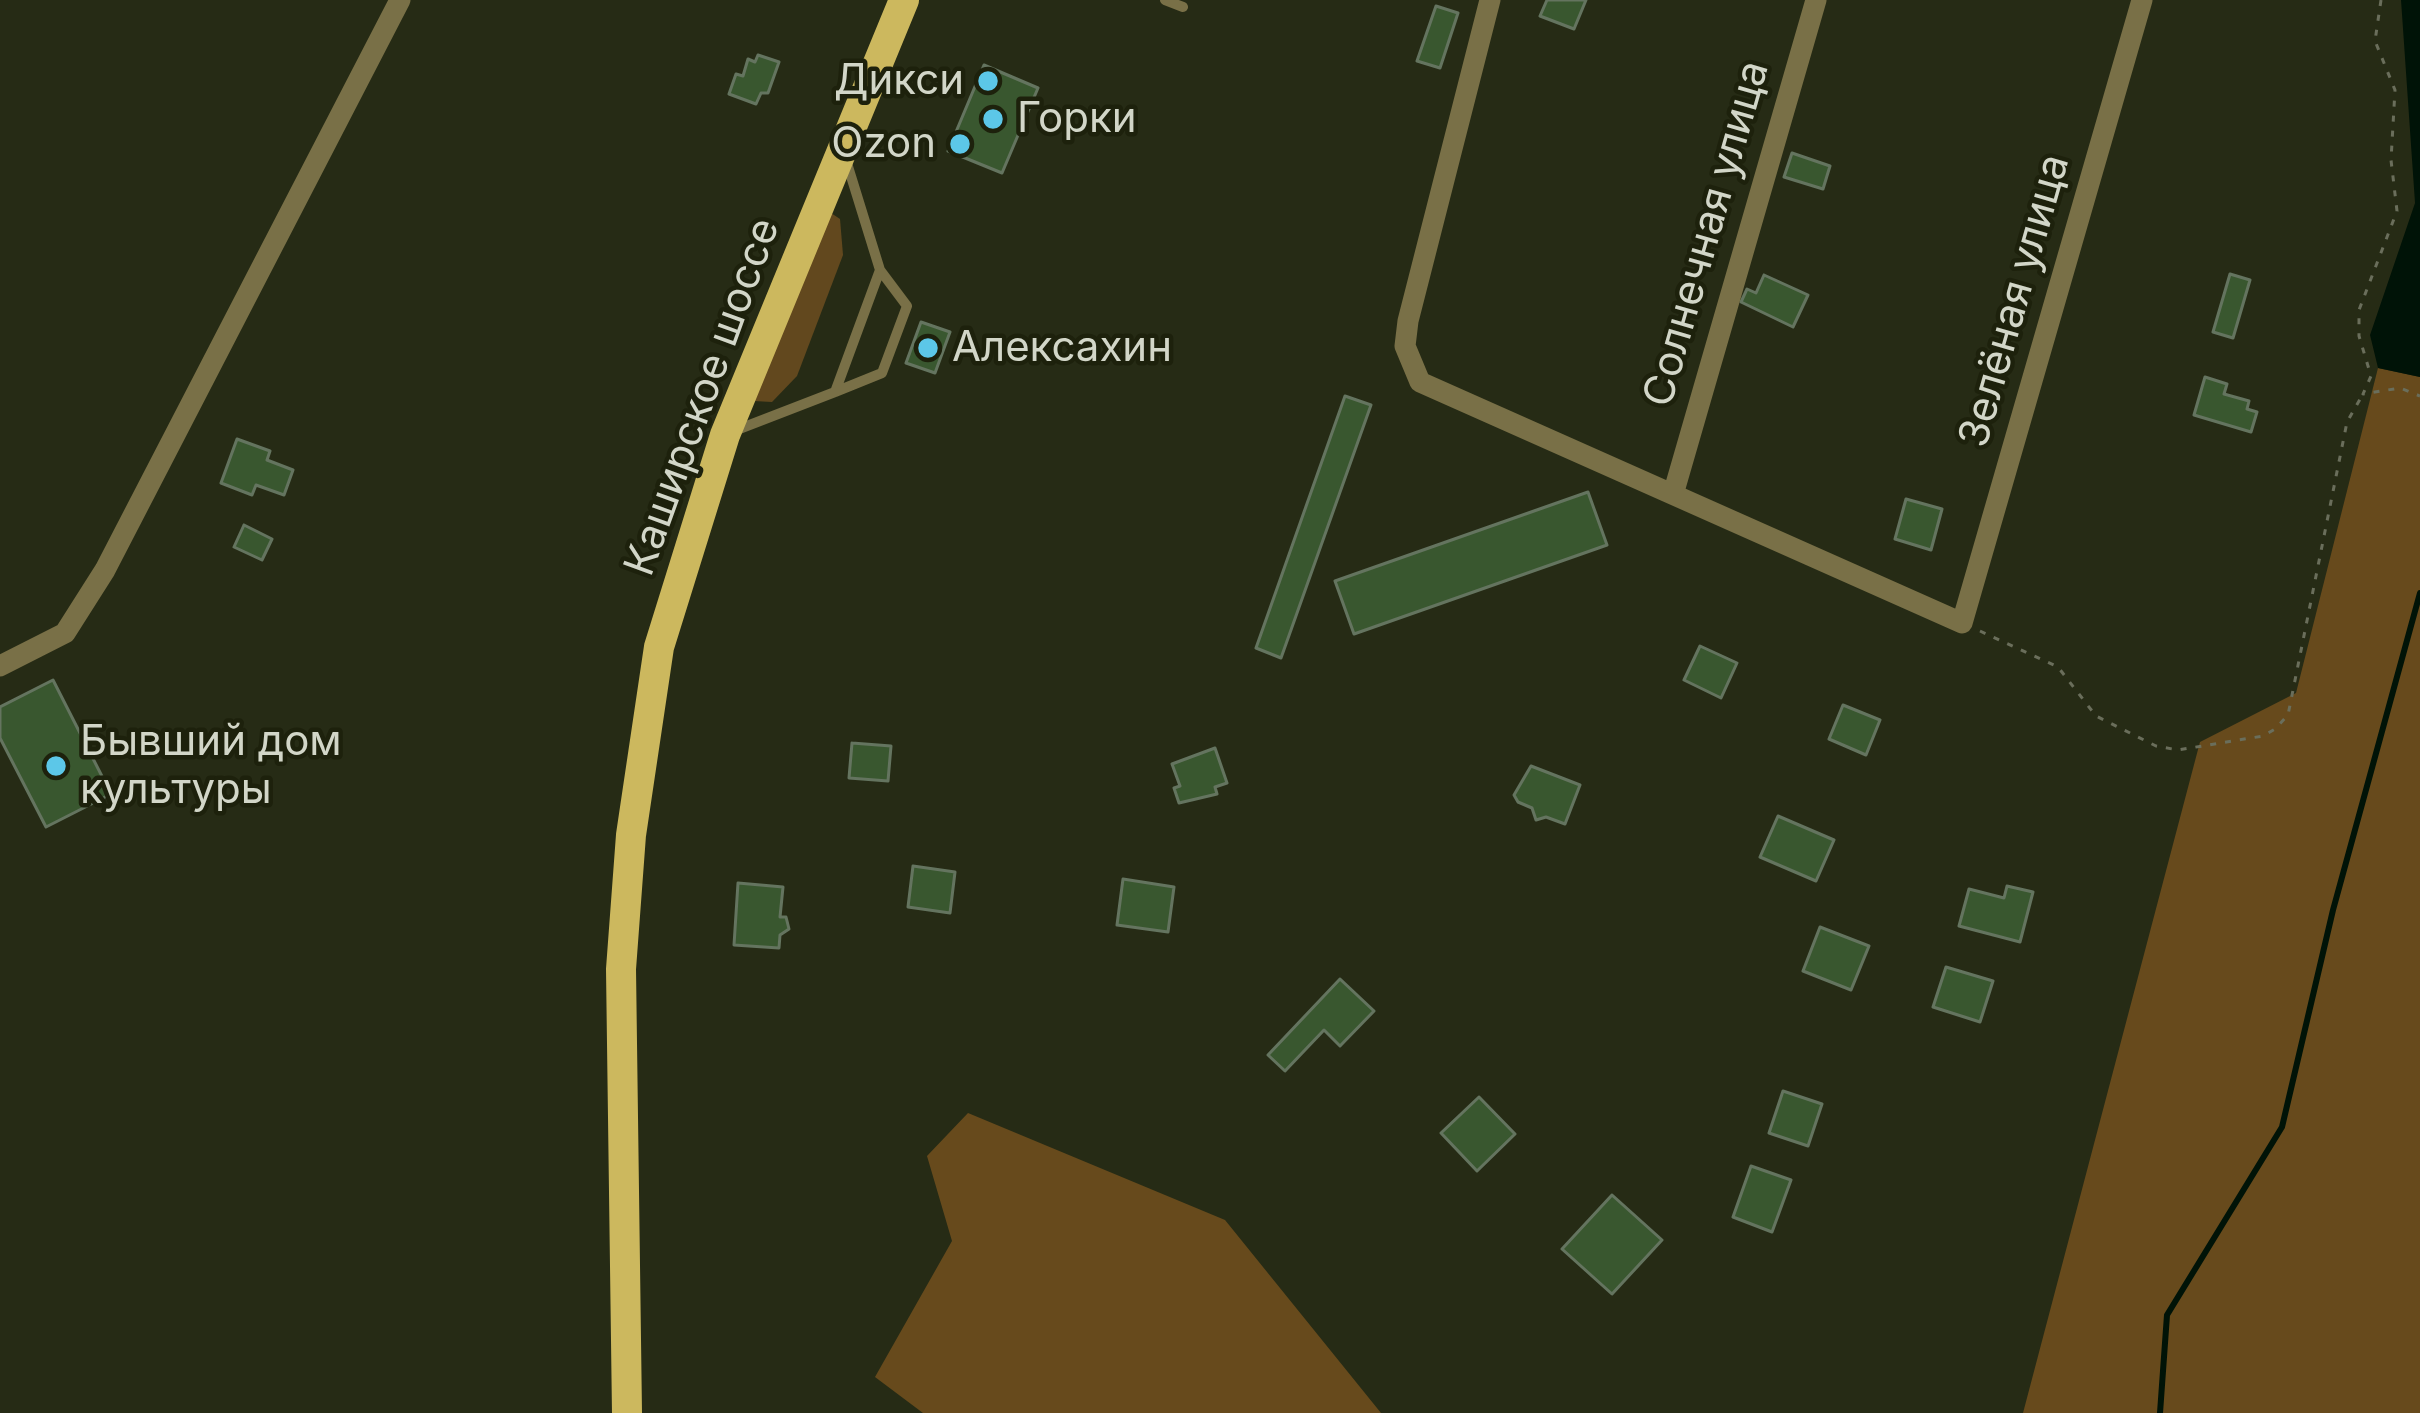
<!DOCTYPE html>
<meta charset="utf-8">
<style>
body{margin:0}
canvas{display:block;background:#262b15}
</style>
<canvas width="2420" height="1413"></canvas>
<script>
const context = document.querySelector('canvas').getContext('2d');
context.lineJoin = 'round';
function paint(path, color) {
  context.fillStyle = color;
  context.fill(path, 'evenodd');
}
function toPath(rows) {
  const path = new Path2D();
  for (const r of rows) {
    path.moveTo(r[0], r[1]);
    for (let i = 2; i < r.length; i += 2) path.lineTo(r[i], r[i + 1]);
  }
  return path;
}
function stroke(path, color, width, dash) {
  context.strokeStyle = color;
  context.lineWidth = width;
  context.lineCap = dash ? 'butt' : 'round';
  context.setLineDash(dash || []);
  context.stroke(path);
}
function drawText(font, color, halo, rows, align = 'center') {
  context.font = font + ' Inter,sans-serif';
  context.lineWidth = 9;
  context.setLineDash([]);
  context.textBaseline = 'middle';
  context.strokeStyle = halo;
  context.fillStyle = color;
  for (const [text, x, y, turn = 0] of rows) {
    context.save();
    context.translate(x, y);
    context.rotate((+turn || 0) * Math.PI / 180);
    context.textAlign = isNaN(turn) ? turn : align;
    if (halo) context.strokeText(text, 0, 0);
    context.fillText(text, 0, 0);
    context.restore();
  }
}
paint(toPath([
 [831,213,840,219,843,255,797,376,772,402,754,401]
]), '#62481e');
paint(toPath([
 [2378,368,2420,377,2420,1413,2023,1413,2200,742,2296,693],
 [968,1113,1225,1220,1381,1413,923,1413,875,1377,952,1241,927,1156]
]), '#674a1c');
paint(toPath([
 [2401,0,2420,0,2420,377,2378,368,2370,335,2415,203]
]), '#001307');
stroke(toPath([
 [2160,1413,2167,1315,2282,1127,2333,910,2420,593]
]), '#001307', 6);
const building = toPath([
 [1547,0,1586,0,1574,29,1540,16,1547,0],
 [1436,6,1458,13,1440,68,1417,61,1436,6],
 [758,55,779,62,768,93,761,93,756,104,729,94,736,74,743,76,748,59,755,62,758,55],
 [984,65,1038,88,1002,173,948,151,984,65],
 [1792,153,1830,166,1823,189,1784,177,1792,153],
 [2230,274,2250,280,2233,338,2213,332,2230,274],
 [1764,275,1808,295,1793,327,1741,302,1747,289,1756,293,1764,275],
 [921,322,950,332,935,373,906,363,921,322],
 [2205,377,2227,384,2224,394,2249,401,2247,409,2257,412,2251,432,2194,415,2205,377],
 [1345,396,1371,405,1281,658,1256,648,1345,396],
 [237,439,270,451,267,460,293,470,284,495,256,485,252,495,221,483,237,439],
 [1588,492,1607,545,1354,634,1335,581,1588,492],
 [1906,499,1942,509,1931,550,1895,539,1906,499],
 [244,525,272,539,262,560,234,547,244,525],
 [1700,646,1737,663,1721,698,1684,680,1700,646],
 [53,680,111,794,46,827,0,738,0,707,53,680],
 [1843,705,1880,720,1866,755,1829,739,1843,705],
 [852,743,891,746,888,781,849,778,852,743],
 [1215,748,1227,783,1215,787,1217,794,1179,803,1174,788,1180,786,1172,764,1215,748],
 [1531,766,1580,785,1565,824,1546,817,1536,820,1532,808,1518,802,1514,795,1531,766],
 [1778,816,1834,840,1816,881,1760,857,1778,816],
 [913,866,955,872,950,913,908,907,913,866],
 [1123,879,1174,887,1168,932,1117,925,1123,879],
 [738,883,783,887,780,917,786,917,789,929,780,935,779,948,734,945,738,883],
 [2007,886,2033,892,2020,942,1959,926,1969,889,2004,898,2007,886],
 [1820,927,1869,946,1851,990,1803,971,1820,927],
 [1946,967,1993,981,1980,1022,1933,1007,1946,967],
 [1340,979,1374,1011,1340,1046,1324,1030,1285,1071,1268,1055,1340,979],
 [1783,1091,1822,1104,1808,1146,1769,1133,1783,1091],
 [1479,1097,1515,1134,1477,1171,1441,1133,1479,1097],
 [1751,1166,1791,1180,1772,1232,1733,1217,1751,1166],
 [1612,1195,1662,1240,1612,1294,1562,1249,1612,1195]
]);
paint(building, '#39572f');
stroke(building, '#64745f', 3);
stroke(toPath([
 [2381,0,2375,41,2395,90,2391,160,2397,211,2359,310,2359,336,2371,376,2363,394,2400,388,2420,396],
 [1980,631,2058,667,2096,716,2156,746,2178,750,2263,736,2275,729,2288,715,2347,422,2363,394]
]), '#6a6e5b', 3, [6, 9]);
stroke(toPath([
 [1165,0,1183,7],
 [835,392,882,373,907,306,880,270],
 [734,431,835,392,880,270,846,160]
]), '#797047', 10);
stroke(toPath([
 [1490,0,1408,321,1405,346,1420,382,1962,623,2142,0],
 [1674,491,1816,0],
 [0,666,65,633,105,570,400,0]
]), '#797047', 21);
stroke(toPath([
 [627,1413,621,969,631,835,659,647,725,435,904,0]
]), '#ccb85e', 30);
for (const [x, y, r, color] of [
 [988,81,12,"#5cc7e8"],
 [993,119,12,"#5cc7e8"],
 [960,144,12,"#5cc7e8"],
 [928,348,12,"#5cc7e8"],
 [56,766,12,"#5cc7e8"]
]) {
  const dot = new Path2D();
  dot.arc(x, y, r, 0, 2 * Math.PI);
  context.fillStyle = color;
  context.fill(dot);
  stroke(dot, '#1d210c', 4.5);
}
drawText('42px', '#d2d6c8', '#1d210c', [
 ["Дикси",964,81,"right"],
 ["Горки",1017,119],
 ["Ozon",936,144,"right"],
 ["Алексахин",952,348],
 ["Бывший дом",80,742],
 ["культуры",80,790]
], 'left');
drawText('42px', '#d2d6c8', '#1d210c', [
 ["Солнечная улица",1707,234,-74],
 ["Зелёная улица",2015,301,-74],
 ["Каширское шоссе",703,397,-70]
]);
</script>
